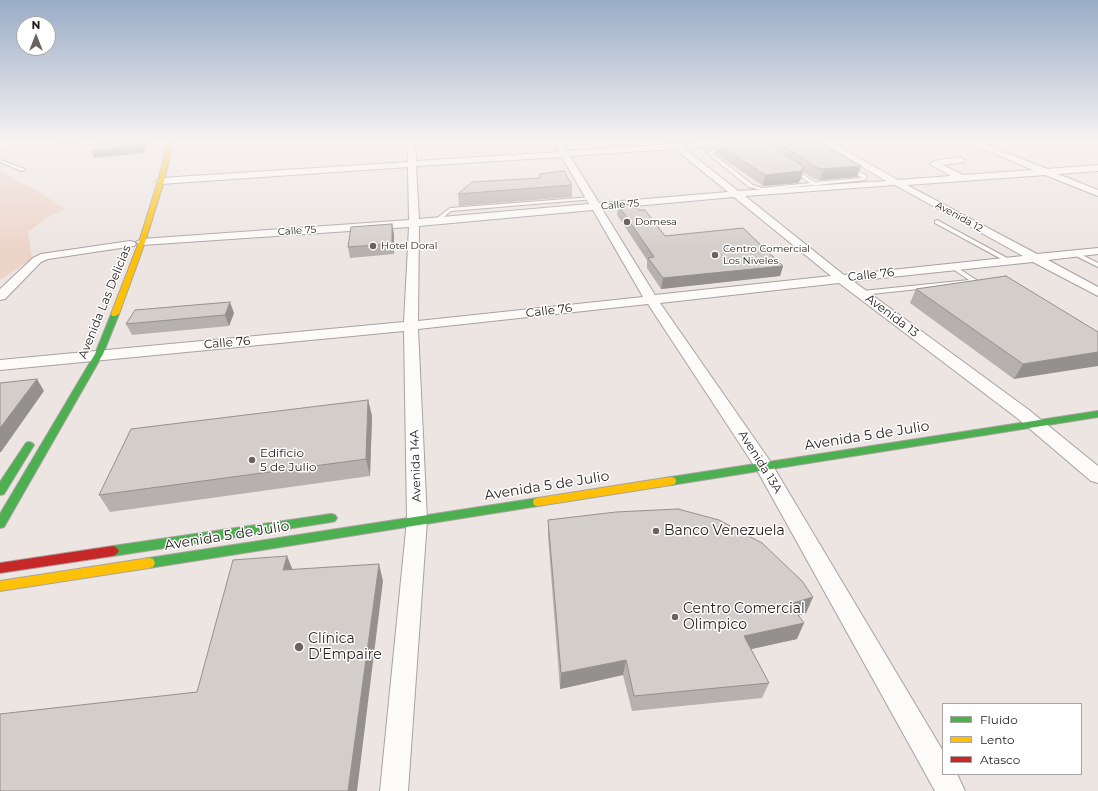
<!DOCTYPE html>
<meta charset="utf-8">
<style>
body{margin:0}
#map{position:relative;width:1098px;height:791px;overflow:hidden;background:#ede5e1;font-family:Montserrat,sans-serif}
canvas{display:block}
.legend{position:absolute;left:942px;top:703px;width:140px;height:72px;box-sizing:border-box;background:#fff;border:1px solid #a7a4a3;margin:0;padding:5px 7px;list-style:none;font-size:12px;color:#221c1a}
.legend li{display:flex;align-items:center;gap:8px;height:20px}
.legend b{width:20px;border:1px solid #a7a4a3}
.north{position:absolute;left:16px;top:16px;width:40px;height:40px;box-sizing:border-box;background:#fff;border:1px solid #a7a4a3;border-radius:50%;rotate:0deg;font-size:11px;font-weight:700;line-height:16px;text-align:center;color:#221c1a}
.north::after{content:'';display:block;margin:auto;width:14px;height:18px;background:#696260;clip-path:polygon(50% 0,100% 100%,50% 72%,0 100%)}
</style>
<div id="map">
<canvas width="1098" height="791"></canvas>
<ul class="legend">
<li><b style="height:5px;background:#4caf50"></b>Fluido</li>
<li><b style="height:5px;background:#ffc107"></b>Lento</li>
<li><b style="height:5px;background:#c62828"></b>Atasco</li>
</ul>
<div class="north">N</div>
</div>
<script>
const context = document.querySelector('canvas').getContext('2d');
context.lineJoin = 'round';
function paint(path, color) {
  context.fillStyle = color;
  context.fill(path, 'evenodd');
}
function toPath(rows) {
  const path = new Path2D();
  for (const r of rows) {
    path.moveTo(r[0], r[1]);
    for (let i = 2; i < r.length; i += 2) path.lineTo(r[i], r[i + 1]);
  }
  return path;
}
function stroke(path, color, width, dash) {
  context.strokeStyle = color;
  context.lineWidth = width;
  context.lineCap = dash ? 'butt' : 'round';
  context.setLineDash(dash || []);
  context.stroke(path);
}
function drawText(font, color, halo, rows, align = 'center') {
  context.font = font + ' Montserrat,sans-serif';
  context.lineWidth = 3;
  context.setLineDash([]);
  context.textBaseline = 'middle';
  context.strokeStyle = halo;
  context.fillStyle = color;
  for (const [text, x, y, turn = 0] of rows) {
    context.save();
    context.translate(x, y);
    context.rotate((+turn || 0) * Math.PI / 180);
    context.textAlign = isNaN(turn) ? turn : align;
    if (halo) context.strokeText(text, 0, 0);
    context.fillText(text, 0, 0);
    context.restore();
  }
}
paint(toPath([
 [0,170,21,183,38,191,65,209,45,219,28,232,32,259,0,280]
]), '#ecd4c9');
const lane = toPath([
 [7,143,10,144,0,150,0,147,7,143],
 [802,143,813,146,867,176,866,179,864,180,818,185,816,186,813,185,762,190,749,187,707,153,712,150,802,143],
 [802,145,811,148,862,178,815,182,797,171,795,172,795,173,810,183,762,188,753,185,712,153,802,145],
 [0,160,25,169,25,170,21,171,0,162,0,160],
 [592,197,594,198,594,199,451,211,438,222,433,221,450,208,592,197],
 [937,220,1009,259,1010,260,1005,261,935,223,935,221,937,220],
 [1074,251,1098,263,1098,267,1072,254,1071,253,1074,251],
 [952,264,978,281,975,283,862,295,859,293,862,291,969,280,950,267,950,265,952,264]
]);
const street = toPath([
 [34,140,88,140,84,142,0,146,0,142,34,140],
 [407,140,415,140,416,161,559,152,552,140,560,140,567,151,670,144,674,142,679,144,735,140,774,140,770,142,684,148,738,191,886,181,817,140,827,140,898,180,951,176,930,164,934,161,961,157,965,160,964,162,943,165,963,175,1033,170,963,140,974,140,1047,169,1098,165,1098,171,1058,174,1098,190,1098,196,1045,175,907,185,1037,254,1098,248,1098,254,1048,260,1098,287,1098,296,1033,262,853,281,1029,410,1098,466,1098,483,1091,481,1017,418,839,283,660,303,770,461,943,751,943,774,957,774,965,791,935,791,757,470,648,304,418,329,427,520,408,791,380,791,407,520,404,331,0,370,0,360,404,322,409,227,142,245,136,242,142,239,409,220,408,167,161,184,156,181,161,178,408,162,407,140],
 [675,149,728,192,599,203,570,156,675,149],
 [562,157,589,204,419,219,416,166,562,157],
 [895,185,1023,256,844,275,745,196,895,185],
 [734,197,831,276,655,295,602,209,734,197],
 [593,210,643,297,418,321,419,226,593,210],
 [130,241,134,242,136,244,134,246,48,259,41,262,5,299,0,300,0,289,33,258,41,254,130,241]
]);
const fast = toPath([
 [112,312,115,312,119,314,103,354,4,527,0,528,0,514,95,354,112,312],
 [1098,411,1098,417,671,485,667,484,666,481,667,478,671,477,1098,411],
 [29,442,32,443,34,445,4,494,0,495,0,482,26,443,29,442],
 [538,498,542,499,543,502,542,505,538,506,149,568,145,567,143,563,145,559,149,558,538,498],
 [331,514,335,515,337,518,335,521,331,522,113,556,109,554,107,551,109,548,113,546,331,514]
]);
const slow = toPath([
 [169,140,173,140,164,181,145,242,119,314,115,316,112,316,111,314,139,242,158,181,169,140],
 [671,477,675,478,676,481,675,484,671,485,538,506,534,505,533,502,534,499,538,498,671,477],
 [149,558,153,559,155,563,153,567,149,568,0,591,0,581,149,558]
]);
const jam = toPath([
 [113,546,117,548,119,551,117,554,113,556,0,573,0,563,113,546]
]);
stroke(lane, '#a8a2a0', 2);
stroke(street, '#a8a2a0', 2);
stroke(fast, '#a8a2a0', 2);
stroke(slow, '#a8a2a0', 2);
stroke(jam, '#a8a2a0', 2);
paint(lane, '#fcfbfa');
paint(street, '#fcfbfa');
paint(fast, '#4caf50');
paint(slow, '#ffc107');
paint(jam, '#c62828');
paint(toPath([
 [773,140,861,166,857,177,820,180,815,179,803,172,801,179,798,183,763,186,716,154,718,144,772,146],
 [539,174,572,185,572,197,459,206,458,194,539,178],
 [618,205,639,210,665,236,783,266,780,276,661,289,647,268,647,260,617,215],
 [394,234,394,254,350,258,348,247],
 [916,289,1098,332,1014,379,910,303],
 [234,313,229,326,132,335,126,324],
 [368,400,372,416,370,476,110,512,99,495],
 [548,520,813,597,806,613,799,615,797,639,751,649,769,683,762,698,632,711,623,675,560,689,548,536]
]), '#b6b1ae');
paint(toPath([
 [143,140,148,140,144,153,94,158,91,151],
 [861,166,857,177,820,180,824,169],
 [804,167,801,179,798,183,763,186,765,175],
 [392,224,394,234,394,254,392,244],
 [783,266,780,276,661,289,663,278],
 [230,302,234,313,229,326,225,315],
 [1098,352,1098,366,1014,379,1023,364],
 [37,379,44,391,1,452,0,452,0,428],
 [368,400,372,416,370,476,366,459],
 [287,556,294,573,283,570],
 [379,564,383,581,357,791,348,791],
 [813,597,806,613,783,621,790,604],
 [804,623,797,639,738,652,744,636],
 [626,660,623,675,560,689,561,673]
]), '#94908d');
const building = toPath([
 [97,140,143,140,141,146,91,151,97,140],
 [773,140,815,140,861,166,824,169,818,168,773,140],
 [762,141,777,149,804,167,801,171,765,175,718,144,762,141],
 [564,171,572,185,458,194,472,182,540,178,539,174,564,171],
 [635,204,639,210,645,210,665,236,743,228,783,266,663,278,648,258,654,257,618,205,635,204],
 [392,224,392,244,348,247,351,227,392,224],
 [1006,276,1098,332,1098,352,1023,364,916,289,1006,276],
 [230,302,225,315,126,324,135,310,230,302],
 [37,379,0,428,0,383,37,379],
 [368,400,366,459,99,495,131,429,368,400],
 [678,509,719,520,762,543,802,581,813,597,790,604,804,623,744,636,769,683,634,696,626,660,561,673,548,520,616,512,678,509],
 [287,556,283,570,379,564,348,791,0,791,0,714,197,692,233,560,287,556]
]);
paint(building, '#d4ceca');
stroke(building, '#94908d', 1);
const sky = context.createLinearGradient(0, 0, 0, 251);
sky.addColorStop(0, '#99acc6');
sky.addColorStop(0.56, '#f7f3f2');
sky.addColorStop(1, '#f7f3f200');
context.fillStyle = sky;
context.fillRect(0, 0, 1098, 251);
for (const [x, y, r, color] of [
 [627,222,4,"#696260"],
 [373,246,4,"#696260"],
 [715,255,4,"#696260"],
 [252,460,4,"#696260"],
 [656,531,4,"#696260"],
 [675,617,4,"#696260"],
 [299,647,5,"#696260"]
]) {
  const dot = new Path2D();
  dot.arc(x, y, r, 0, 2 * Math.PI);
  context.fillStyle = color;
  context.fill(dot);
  stroke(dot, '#fff', 1.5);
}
drawText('10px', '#221c1a', '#fff', [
 ["Calle 75",620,205,-5],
 ["Avenida 12",959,217,29],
 ["Calle 75",297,231,-4]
]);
drawText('10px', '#221c1a', '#fff', [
 ["Domesa",635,222],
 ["Hotel Doral",381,246],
 ["Centro Comercial",723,249],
 ["Los Niveles",723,261]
], 'left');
drawText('12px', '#221c1a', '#fff', [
 ["Calle 76",871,275,-6],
 ["Avenida Las Delicias",105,302,-68],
 ["Calle 76",549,311,-7],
 ["Avenida 13",892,316,37],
 ["Calle 76",227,343,-5],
 ["Avenida 13A",760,462,58],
 ["Avenida 14A",416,466,-92]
]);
drawText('12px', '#221c1a', '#fff', [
 ["Edificio",260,453],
 ["5 de Julio",260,467]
], 'left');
drawText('14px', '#221c1a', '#fff', [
 ["Avenida 5 de Julio",867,436,-9],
 ["Avenida 5 de Julio",547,486,-9],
 ["Avenida 5 de Julio",227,536,-9]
]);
drawText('14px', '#221c1a', '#fff', [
 ["Banco Venezuela",664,531],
 ["Centro Comercial",683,609],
 ["Olimpico",683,625],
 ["Clínica",308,639],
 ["D'Empaire",308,655]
], 'left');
</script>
